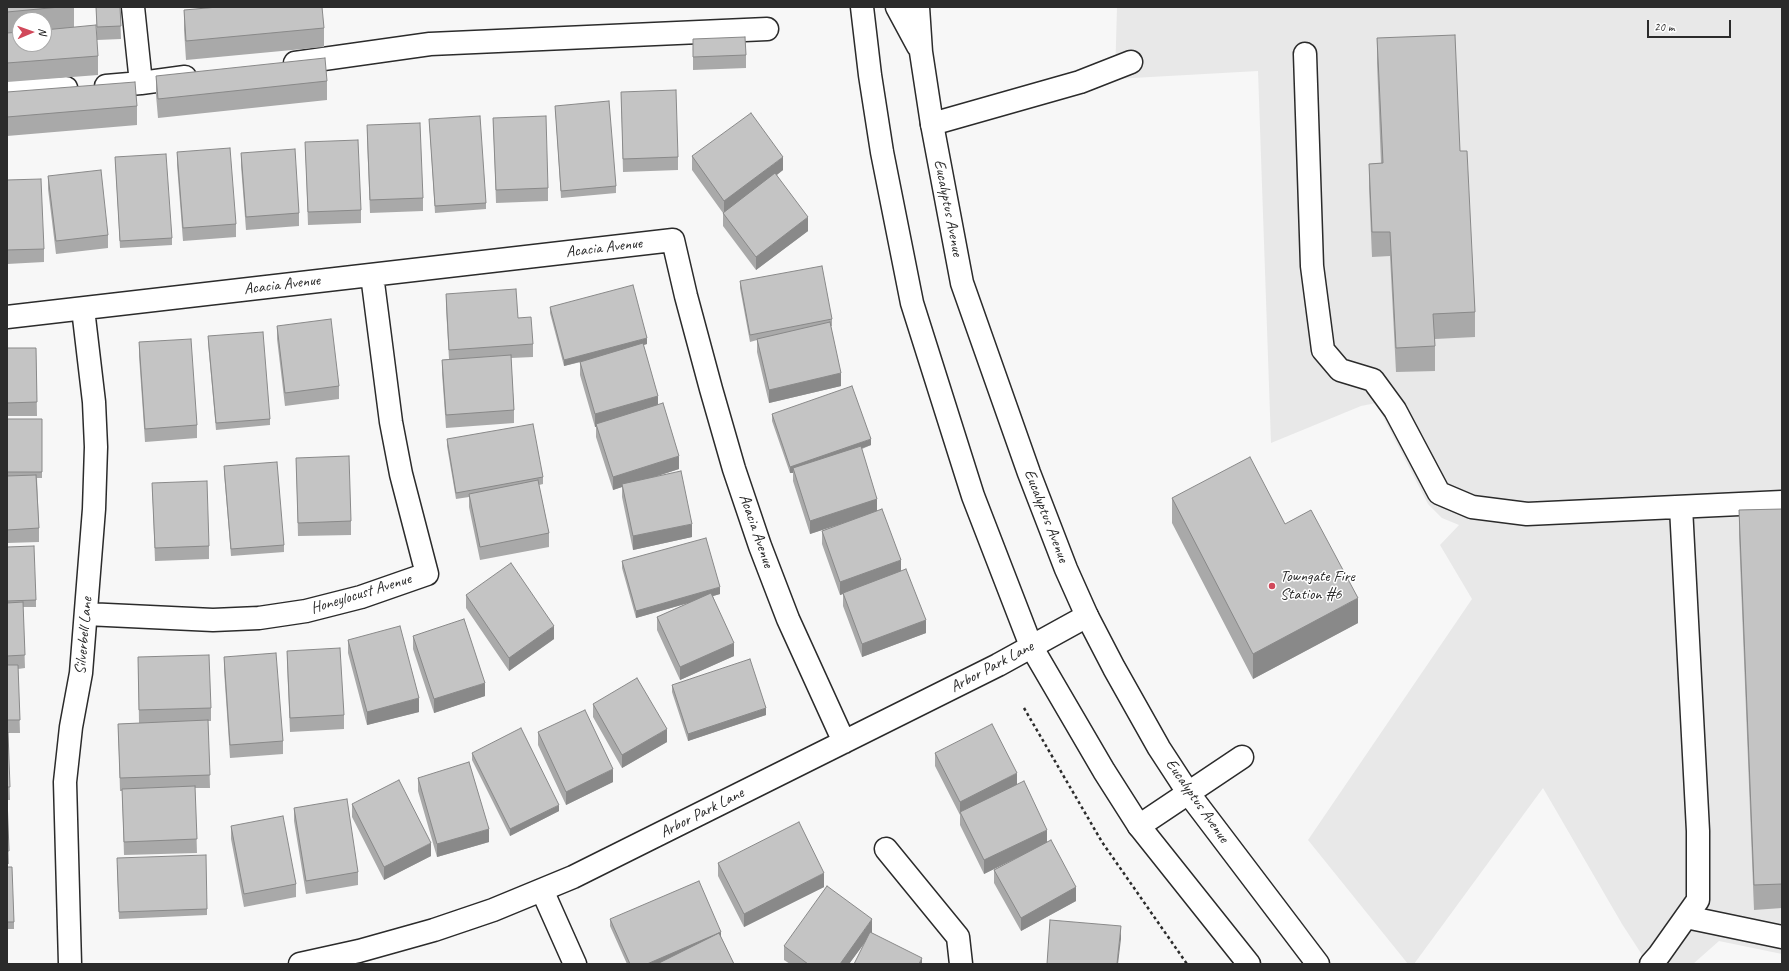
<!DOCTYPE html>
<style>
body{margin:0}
#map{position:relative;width:1789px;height:971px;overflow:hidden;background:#f7f7f7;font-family:Caveat,sans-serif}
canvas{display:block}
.frame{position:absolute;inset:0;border:8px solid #2b2b2b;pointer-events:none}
.north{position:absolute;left:12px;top:12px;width:40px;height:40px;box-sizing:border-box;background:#fff;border:1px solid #aaa;border-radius:50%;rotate:88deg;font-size:11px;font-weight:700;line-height:16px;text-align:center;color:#2b2b2b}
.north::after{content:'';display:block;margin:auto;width:14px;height:18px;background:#d1495b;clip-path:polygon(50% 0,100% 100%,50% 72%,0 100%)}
.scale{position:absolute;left:1647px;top:20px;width:84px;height:18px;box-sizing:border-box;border:2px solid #2b2b2b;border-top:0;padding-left:5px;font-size:12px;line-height:14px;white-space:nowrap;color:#2b2b2b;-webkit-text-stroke:3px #fff;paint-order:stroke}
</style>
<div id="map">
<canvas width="1789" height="971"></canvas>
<div class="frame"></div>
<div class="north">N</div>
<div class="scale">20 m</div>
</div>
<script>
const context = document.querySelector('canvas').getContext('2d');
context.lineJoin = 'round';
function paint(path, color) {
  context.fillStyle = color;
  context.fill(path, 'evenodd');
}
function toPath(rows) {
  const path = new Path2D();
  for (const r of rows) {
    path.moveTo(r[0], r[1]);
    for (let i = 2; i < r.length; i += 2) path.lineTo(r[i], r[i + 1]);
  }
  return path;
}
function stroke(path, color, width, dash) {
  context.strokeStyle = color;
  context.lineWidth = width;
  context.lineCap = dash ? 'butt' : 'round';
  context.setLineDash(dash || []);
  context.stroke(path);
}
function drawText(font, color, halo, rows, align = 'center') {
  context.font = font + ' Caveat,sans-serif';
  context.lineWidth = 3;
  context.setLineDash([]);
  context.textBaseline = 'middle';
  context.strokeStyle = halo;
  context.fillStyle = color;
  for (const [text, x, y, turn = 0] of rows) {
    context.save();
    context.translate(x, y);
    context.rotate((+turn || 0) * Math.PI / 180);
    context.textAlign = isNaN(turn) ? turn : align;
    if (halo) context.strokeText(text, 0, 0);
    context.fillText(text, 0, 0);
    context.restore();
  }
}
paint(toPath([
 [1117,7,1782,7,1782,954,1719,941,1693,964,1648,964,1622,924,1543,788,1414,964,1408,964,1308,840,1472,599,1440,545,1459,525,1442,518,1428,504,1376,403,1361,406,1271,443,1258,71,1115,79]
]), '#e8e8e8');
const minor = toPath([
 [133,7,141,83],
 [1305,54,1312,266,1323,350,1340,370,1373,380,1395,410,1439,493,1472,507,1527,514,1782,502],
 [295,63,430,44,767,29],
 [106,86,141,83,185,77],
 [7,92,66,88],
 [932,124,1080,82,1131,62],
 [7,317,673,240,686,296,711,389,734,469,760,546,788,619,844,742],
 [86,614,213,620,259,618,306,611,361,597,427,574,401,474,391,422,372,275],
 [1139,826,1242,757],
 [886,849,958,937,961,964],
 [542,890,575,964],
 [1686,917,1782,937],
 [70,964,65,782,71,727,81,673,94,509,96,447,94,402,83,309],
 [300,964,359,951,434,930,493,910,573,877,998,665,1087,616],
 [1651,964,1659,955,1698,900,1698,831,1681,507]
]);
const major = toPath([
 [862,7,870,75,882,152,912,303,973,496,1031,646,1104,771,1139,826,1249,964],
 [897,7,918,46],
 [918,7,921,52,932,124,962,283,1029,473,1066,569,1087,616,1114,668,1159,748,1189,794,1318,964]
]);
stroke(minor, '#2b2b2b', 25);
stroke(major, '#2b2b2b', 25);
stroke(toPath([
 [1024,708,1102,842,1187,964]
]), '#2b2b2b', 2.5, [3, 3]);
stroke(minor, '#fff', 22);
stroke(major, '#fff', 22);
paint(toPath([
 [7,7,74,7,74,27,98,56,98,75,7,82],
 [20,20,44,20,44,44,20,44],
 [96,7,120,7,121,39,97,40],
 [184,10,324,28,324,47,186,60,184,30],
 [1377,38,1460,151,1475,312,1475,337,1435,339,1435,371,1396,372,1390,256,1372,257,1369,188,1369,164,1381,163,1377,63],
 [693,39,746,55,746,68,693,70],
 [156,76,327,81,327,100,158,118,156,95],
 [7,92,137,106,137,125,7,136],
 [621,92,678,157,678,170,623,172],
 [555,106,616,186,616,193,561,198],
 [493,118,548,188,548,201,496,203],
 [429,119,486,203,486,209,435,213],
 [367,125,423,198,423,211,370,213,367,139],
 [305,142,361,210,361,223,308,225],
 [177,152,236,224,236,237,183,241,177,165],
 [241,153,299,213,299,226,246,230,241,166],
 [692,156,783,170,777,175,808,231,756,270,723,226,723,213,692,170],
 [115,157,172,238,172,245,120,248],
 [48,176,108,235,108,248,56,254,48,189],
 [7,180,44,249,44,262,7,264],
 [740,281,832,319,832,326,831,326,841,386,769,403,757,352,757,340,750,342,740,288],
 [446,294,518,318,533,344,533,357,511,358,514,410,514,423,446,428,442,373,442,360,449,359,446,308],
 [550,307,647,344,643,345,658,405,679,469,651,478,692,537,633,550,622,497,622,487,613,490,596,437,596,427,595,427,580,375,580,362,585,361,564,366,550,313],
 [277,326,339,386,339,399,285,406,277,339],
 [208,336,270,419,270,425,216,430,208,343],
 [139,342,197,425,197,438,145,442,139,356],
 [7,348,36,348,37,416,7,416],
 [772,414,871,445,862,449,877,511,926,633,862,657,843,606,843,594,840,595,822,544,822,531,837,525,810,534,793,481,793,473,790,473,772,421],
 [7,419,42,419,42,478,37,478,39,528,39,542,7,543],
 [447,439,543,477,543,484,539,485,549,533,549,547,480,560,469,507,469,497,456,499,447,446],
 [296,458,351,521,351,535,298,536],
 [224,466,284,545,284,552,231,556,224,473],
 [152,483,209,546,209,559,155,561],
 [1172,498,1358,623,1253,679,1172,523],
 [1782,509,1782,908,1754,910,1739,535,1739,510],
 [7,547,36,600,36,607,23,607,25,668,18,669,20,733,8,733,10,800,7,800,9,864,7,864],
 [622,561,720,594,713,596,734,656,680,680,657,630,657,617,691,602,636,618,622,568],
 [466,595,554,639,509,671,466,608],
 [413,636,485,696,434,713,413,649],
 [348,640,419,712,367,725,348,653],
 [287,651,344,715,344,729,290,732,287,664],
 [138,657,211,708,211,721,208,721,210,788,195,788,197,853,124,855,122,791,120,791,118,724,139,723],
 [224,657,283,741,283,754,230,758,224,670],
 [672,685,766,715,688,741,672,692],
 [593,704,667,742,622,768,593,717],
 [538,732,613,782,566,805,538,745],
 [472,753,559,811,510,836,472,760],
 [935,753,1017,784,1047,841,1076,901,1021,931,994,883,994,870,1022,855,984,874,960,825,960,815,935,766],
 [418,778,489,842,437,857,418,791],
 [352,804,431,856,384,880,352,817],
 [294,808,358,872,358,885,306,894,294,821],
 [231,826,296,884,296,897,244,907,231,839],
 [718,863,824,887,744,927,718,876],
 [117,865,207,909,207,915,119,919],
 [7,867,14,922,14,929,7,929],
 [610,919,721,937,734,964,627,964,610,926],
 [872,933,922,964,865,942,849,964,790,964,784,960,784,946]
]), '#a9a9a9');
paint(toPath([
 [783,157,783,170,724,214,724,201],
 [808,217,808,231,756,270,756,257],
 [647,338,647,344,564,366,564,360],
 [841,373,841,386,769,403,769,390],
 [658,396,658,409,596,424,596,427,595,427,595,414],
 [871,439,871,445,794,472,793,468,793,473,790,473,790,467],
 [679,456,679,469,623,487,622,484,622,487,613,490,613,477],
 [877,499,877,512,810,534,810,521],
 [692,524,692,537,633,550,633,536],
 [901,560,901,573,843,593,843,594,840,595,840,582],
 [720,587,720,594,636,618,636,611],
 [1358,598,1358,623,1253,679,1253,654],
 [926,620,926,633,862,657,862,644],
 [554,626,554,639,509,671,509,658],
 [734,643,734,656,680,680,680,667],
 [485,683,485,696,434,713,434,699],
 [419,698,419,712,367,725,367,712],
 [766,708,766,715,688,741,688,734],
 [667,729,667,742,622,768,622,755],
 [613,769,613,782,566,805,566,792],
 [1017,773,1017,786,960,812,960,816,960,802],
 [559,805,559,811,510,836,510,829],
 [489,829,489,842,437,857,437,844],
 [1047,830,1047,843,984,874,984,860],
 [431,843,431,856,384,880,384,867],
 [824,873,824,887,744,927,744,914],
 [1076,887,1076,901,1021,931,1021,918],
 [872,919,872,933,849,964,840,964],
 [1121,926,1121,939,1118,964,1117,964],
 [721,932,721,939,663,964,647,964],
 [922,958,922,964,919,964]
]), '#898989');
const building = toPath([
 [7,7,60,7,7,12,7,7],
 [96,7,120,7,121,26,97,27,96,7],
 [218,7,322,7,324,28,186,41,184,10,218,7],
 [96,25,98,56,7,63,7,33,20,32,20,44,44,44,44,30,96,25],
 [1455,35,1460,151,1467,151,1475,312,1433,314,1435,346,1396,348,1390,232,1372,232,1369,164,1383,163,1377,38,1455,35],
 [745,37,746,55,693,57,693,39,745,37],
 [325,58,327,81,158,99,156,76,325,58],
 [135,82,137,106,7,117,7,92,135,82],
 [676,90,678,157,623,159,621,92,676,90],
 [609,101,616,186,561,191,555,106,609,101],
 [751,113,783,157,724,201,692,156,751,113],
 [480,116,486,203,435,206,429,119,480,116],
 [546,116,548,188,496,190,493,118,546,116],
 [420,123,423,198,370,200,367,125,420,123],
 [358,140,361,210,308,212,305,142,358,140],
 [230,148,236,224,183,228,177,152,230,148],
 [295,149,299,213,246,217,241,153,295,149],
 [166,154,172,238,120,241,115,157,166,154],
 [101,170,108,235,56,241,48,176,101,170],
 [775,173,808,217,756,257,723,213,775,173],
 [41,179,44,249,7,250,7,180,41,179],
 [822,266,832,319,750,335,740,281,822,266],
 [633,285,647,338,564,360,550,307,633,285],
 [516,289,518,318,531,317,533,344,449,350,446,294,516,289],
 [331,319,339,386,285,393,277,326,331,319],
 [830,322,841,373,769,390,757,339,830,322],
 [263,332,270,419,216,423,208,336,263,332],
 [191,339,197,425,145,429,139,342,191,339],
 [643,343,658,396,595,414,580,362,643,343],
 [7,348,36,348,37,402,7,403,7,348],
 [511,355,514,410,446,415,442,360,511,355],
 [852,386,871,439,790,467,772,414,852,386],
 [663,403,679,456,613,477,596,424,663,403],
 [7,419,42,419,42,472,7,472,7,419],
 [533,424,543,477,456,493,447,439,533,424],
 [861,446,877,499,810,521,793,468,861,446],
 [349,456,351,521,298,523,296,458,349,456],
 [1250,457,1285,524,1311,510,1358,598,1253,654,1172,498,1250,457],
 [277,462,284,545,231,549,224,466,277,462],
 [681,471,692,524,633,536,622,484,681,471],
 [36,475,39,528,7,530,7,476,36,475],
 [538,480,549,533,480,547,469,494,538,480],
 [207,481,209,546,155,548,152,483,207,481],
 [882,509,901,560,840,582,822,531,882,509],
 [1782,509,1782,884,1754,885,1739,510,1782,509],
 [706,538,720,587,636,611,622,561,706,538],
 [34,546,36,600,7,601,7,547,34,546],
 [511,563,554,626,509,658,466,595,511,563],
 [906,569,926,620,862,644,843,593,906,569],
 [711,593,734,643,680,667,657,617,711,593],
 [23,602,25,655,7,656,7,603,23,602],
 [464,619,485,683,434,699,413,636,464,619],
 [400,626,419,698,367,712,348,640,400,626],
 [340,648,344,715,290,718,287,651,340,648],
 [276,653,283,741,230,745,224,657,276,653],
 [209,655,211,708,139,710,138,657,209,655],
 [750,659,766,708,688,734,672,685,750,659],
 [7,665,18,665,20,720,7,720,7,665],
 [637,678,667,729,622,755,593,704,637,678],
 [585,710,613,769,566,792,538,732,585,710],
 [208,720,210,775,120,778,118,724,208,720],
 [992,724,1017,773,960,802,935,753,992,724],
 [521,728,559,805,510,829,472,753,521,728],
 [7,732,8,732,10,787,7,787,7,732],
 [469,762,489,829,437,844,418,778,469,762],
 [399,780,431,843,384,867,352,804,399,780],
 [1024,781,1047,830,984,860,960,812,1024,781],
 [195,786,197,839,124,842,122,789,195,786],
 [7,797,9,851,7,851,7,797],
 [347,799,358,872,306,881,294,808,347,799],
 [283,816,296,884,244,894,231,826,283,816],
 [799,822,824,873,744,914,718,863,799,822],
 [1051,840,1076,887,1021,918,994,870,1051,840],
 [206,855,207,909,119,912,117,858,206,855],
 [7,867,12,867,14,922,7,922,7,867],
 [699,881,721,932,647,964,630,964,610,919,699,881],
 [827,886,872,919,840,964,808,964,784,946,827,886],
 [1050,920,1121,926,1117,964,1047,964,1050,920],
 [870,932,922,958,919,964,854,964,870,932],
 [719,933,734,964,657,964,719,933]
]);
paint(building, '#c4c4c4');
stroke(building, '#898989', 1);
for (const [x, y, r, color] of [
 [1272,586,4,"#d1495b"]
]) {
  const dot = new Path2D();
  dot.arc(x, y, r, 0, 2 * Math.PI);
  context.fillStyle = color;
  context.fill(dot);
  stroke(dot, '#fff', 1.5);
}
drawText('16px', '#2b2b2b', '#fff', [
 ["Eucalyptus Avenue",948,208,79],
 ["Acacia Avenue",604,248,-7],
 ["Acacia Avenue",282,285,-7],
 ["Eucalyptus Avenue",1046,516,69],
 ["Acacia Avenue",756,531,71],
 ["Honeylocust Avenue",361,594,-17],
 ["Silverbell Lane",84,636,-85],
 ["Arbor Park Lane",992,667,-28],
 ["Eucalyptus Avenue",1197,801,55],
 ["Arbor Park Lane",702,813,-27]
]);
drawText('16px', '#2b2b2b', '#fff', [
 ["Towngate Fire",1280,577],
 ["Station #6",1280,595]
], 'left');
</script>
